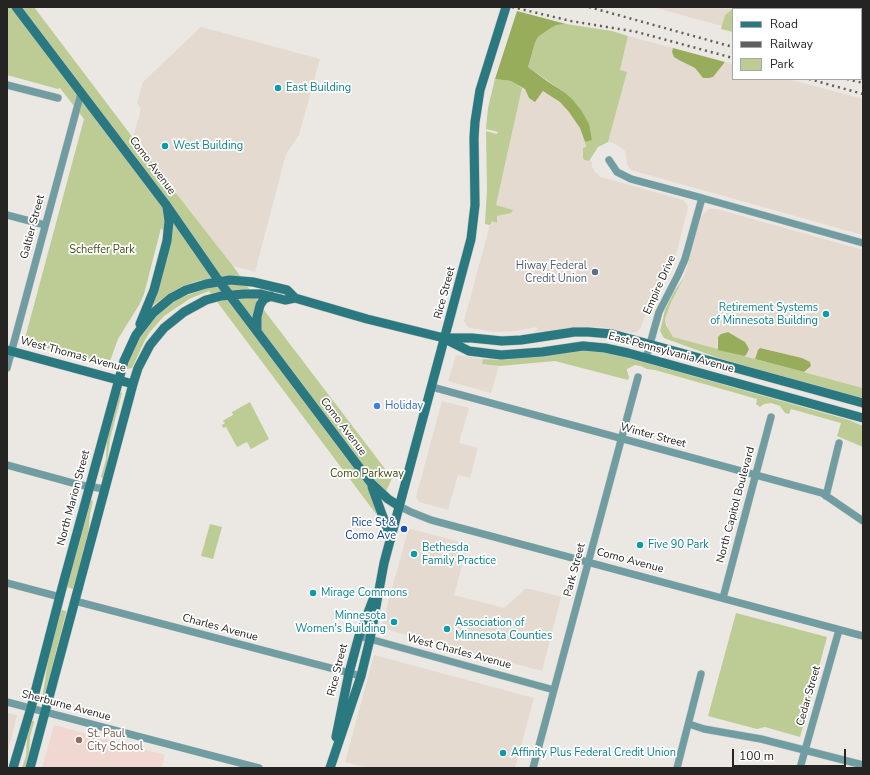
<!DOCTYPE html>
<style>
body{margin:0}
#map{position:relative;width:870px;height:775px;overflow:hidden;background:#ebe7e2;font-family:"Nunito Sans",sans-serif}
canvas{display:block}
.frame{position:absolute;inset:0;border:8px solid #262422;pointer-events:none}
.legend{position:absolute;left:732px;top:8px;width:130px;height:72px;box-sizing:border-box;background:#fff;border:1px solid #a8a7a7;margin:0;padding:5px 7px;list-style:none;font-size:12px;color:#262422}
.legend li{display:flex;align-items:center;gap:8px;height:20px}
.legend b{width:20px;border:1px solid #a8a7a7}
.scale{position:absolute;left:732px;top:749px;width:114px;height:18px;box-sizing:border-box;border:2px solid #262422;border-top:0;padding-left:5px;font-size:12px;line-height:14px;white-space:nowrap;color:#262422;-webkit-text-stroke:3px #fff;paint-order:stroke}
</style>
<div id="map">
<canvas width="870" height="775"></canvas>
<div class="frame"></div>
<ul class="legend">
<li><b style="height:5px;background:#2a7880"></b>Road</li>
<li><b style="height:5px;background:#615e5b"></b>Railway</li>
<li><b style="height:11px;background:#bccc94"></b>Park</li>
</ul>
<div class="scale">100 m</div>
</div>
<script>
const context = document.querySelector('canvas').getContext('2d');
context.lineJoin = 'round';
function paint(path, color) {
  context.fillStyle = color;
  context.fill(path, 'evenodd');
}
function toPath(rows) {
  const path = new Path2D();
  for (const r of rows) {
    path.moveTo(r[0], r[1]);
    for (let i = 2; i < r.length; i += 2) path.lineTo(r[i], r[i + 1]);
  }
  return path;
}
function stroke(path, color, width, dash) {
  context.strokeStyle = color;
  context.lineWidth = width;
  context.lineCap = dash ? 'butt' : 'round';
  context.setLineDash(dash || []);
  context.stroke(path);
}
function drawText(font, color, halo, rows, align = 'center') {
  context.font = font + ' "Nunito Sans",sans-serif';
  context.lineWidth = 3.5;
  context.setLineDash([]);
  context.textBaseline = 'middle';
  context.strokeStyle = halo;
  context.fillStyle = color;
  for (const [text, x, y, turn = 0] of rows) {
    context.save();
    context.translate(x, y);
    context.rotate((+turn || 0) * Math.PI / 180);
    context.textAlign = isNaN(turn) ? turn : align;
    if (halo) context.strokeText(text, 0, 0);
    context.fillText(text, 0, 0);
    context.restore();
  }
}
paint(toPath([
 [653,7,735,7,725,15,722,26],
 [201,27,320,59,299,135,286,154,255,272,233,266,133,138,141,109,137,103,143,82],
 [628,36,673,48,672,52,695,68,703,78,717,72,721,65,725,62,733,64,733,79,788,79,863,99,863,235,631,170,627,164,625,151,614,143,608,142,627,72,620,70],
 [522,88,525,89,529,98,539,97,543,90,560,102,569,112,580,128,585,142,586,147,583,148,583,158,584,160,589,161,591,160,592,167,595,172,601,177,683,200,688,206,688,208,674,262,670,270,648,307,641,327,637,332,632,333,600,327,585,327,533,332,537,330,537,327,515,331,494,332,471,328,468,327,465,323,464,321,491,221,497,216,511,213,512,210,496,205],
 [709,209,717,209,863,250,863,388,804,372,809,369,811,366,810,362,802,358,762,348,758,350,755,359,744,356,746,355,747,346,744,341,728,332,725,332,717,340,718,350,673,337,670,333,665,319,667,312,684,277,701,217,706,211],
 [456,355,483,359,482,364,499,366,491,393,448,381],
 [442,401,469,408,459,443,478,448,470,478,458,475,448,510,419,502,416,497],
 [411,529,468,544,454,595,504,608,525,589,531,589,561,597,542,671,381,628,408,531],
 [374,655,534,698,515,768,368,768,345,762],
 [7,713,17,715,7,755]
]), '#e4dacf');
paint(toPath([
 [54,725,165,755,161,768,42,768]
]), '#f1d7d1');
paint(toPath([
 [7,7,34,7,133,138,233,266,267,314,392,478,376,514,209,291,191,298,164,316,149,333,144,342,132,368,127,369,126,366,138,339,151,321,170,305,180,298,207,288,202,280,194,282,176,290,152,306,171,241,161,228,144,294,139,305,118,339,110,361,106,363,24,342,84,119,60,88,58,89,7,75],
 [735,7,863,7,863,60,861,60,861,9,733,9,733,32,721,29,725,15],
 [566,24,612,31,628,36,620,70,627,72,608,142,598,147,589,161,584,160,583,158,583,148,586,147,585,142,592,139,564,92,528,67,535,43,538,37,551,28,557,25],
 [495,79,511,81,522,88,496,205,513,210,511,213,497,216,497,223,492,221,490,225,485,224,487,189,486,131,497,134,498,132,486,129,488,108],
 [684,277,670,305,665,319,666,325,673,337,863,388,863,399,721,359,664,338,660,331,665,310,674,292],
 [577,351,593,351,618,355,849,420,863,426,863,447,837,436,841,423,791,409,789,414,785,413,780,406,771,403,764,404,760,407,756,404,757,399,655,370,647,369,641,366,635,365,627,369,627,371,629,377,628,380,555,361,500,366,482,364,483,359,502,360,520,358],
 [120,392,122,393,110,439,107,464,103,479,101,477,106,459,107,441],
 [250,402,269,439,251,449,247,442,237,447,226,427,223,428,222,425,225,423,223,421,224,420,233,415,232,412],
 [91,500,93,501,90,514,88,537,73,589,67,587],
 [210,524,222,527,213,559,201,556],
 [62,610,66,611,66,613,44,698,42,699,49,654,61,611],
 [736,613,827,637,800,737,765,727,757,729,708,716],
 [32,721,34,721,34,722,30,737,29,754,26,768,22,768,26,756,27,738]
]), '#bccc94');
paint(toPath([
 [517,11,566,24,557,25,551,28,538,37,535,43,528,67,547,81,564,92,572,99,581,110,589,124,592,140,585,142,580,128,569,112,560,102,543,91,535,102,529,98,525,89,516,84,511,81,495,79],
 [673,48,725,62,713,77,709,78,703,78,695,68,679,60,674,57,672,52],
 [728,332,745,342,749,349,746,355,744,356,718,350,718,337,721,334],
 [760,348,802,358,810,362,811,366,804,372,755,359,758,350]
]), '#98ad5b');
const street = toPath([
 [7,85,58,98],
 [609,160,617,172,631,179,702,198],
 [7,215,45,225],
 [646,358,659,312,678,275,685,259,702,198,863,243],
 [7,368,81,93],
 [432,387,822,493,863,521],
 [7,465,80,485,105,489],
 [826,496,839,443],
 [399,506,411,512,431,520,863,636],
 [7,583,60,597],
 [723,598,771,417],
 [75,601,361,676],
 [359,636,554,690],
 [7,702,259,768],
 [689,724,704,729,761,739,863,765],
 [533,768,638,377],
 [677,768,701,674],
 [800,768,839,630]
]);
const secondary = toPath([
 [16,7,167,206,219,281,371,483,388,499,399,506],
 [140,324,154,290,167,241,169,221,167,207],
 [257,331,257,317,260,305,264,299,271,296],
 [447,340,469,351,501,355,542,352,583,346,605,348,628,353,863,418],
 [7,350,133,384],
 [372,487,391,539],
 [336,737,349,673,359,636,374,597],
 [13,768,31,708,62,588,124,361,136,335,153,313,171,298,186,290,206,284,230,280,253,282,287,290,295,298],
 [30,768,133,384,138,368,150,345,164,328,184,312,206,300,221,296,244,294,261,294,285,300,295,298,367,319,444,338,472,338,502,341,521,340,574,332,588,332,612,334,863,403],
 [330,768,361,676,370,639,384,563,471,239,475,205,474,138,475,122,480,90,506,7]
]);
stroke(street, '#c8c4bf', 8);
stroke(secondary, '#c8c4bf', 10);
stroke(street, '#6f9da2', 7);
stroke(secondary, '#2a7880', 9);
stroke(toPath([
 [512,7,571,21,637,32,733,58],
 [589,7,733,47],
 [809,79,863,94],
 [847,79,863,83]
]), '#615e5b', 2.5, [2, 4]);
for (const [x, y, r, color] of [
 [278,88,4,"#0f9aa8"],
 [165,146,4,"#0f9aa8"],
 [595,272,4,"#5c6f8a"],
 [826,314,4,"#0f9aa8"],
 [377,406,4,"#3f7fe0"],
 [404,529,4,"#1a4fb4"],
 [640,545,4,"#0f9aa8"],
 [414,554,4,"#0f9aa8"],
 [313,593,4,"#0f9aa8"],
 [394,622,4,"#0f9aa8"],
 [447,629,4,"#0f9aa8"],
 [79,740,4,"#8d6e63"],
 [503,753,4,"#0f9aa8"]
]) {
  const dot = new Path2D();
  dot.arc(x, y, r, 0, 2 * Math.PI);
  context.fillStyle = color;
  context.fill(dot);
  stroke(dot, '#fff', 1.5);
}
drawText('11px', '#0d838f', '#fff', [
 ["East Building",286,88],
 ["West Building",173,146],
 ["Retirement Systems",818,308,"right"],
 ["of Minnesota Building",818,321,"right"],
 ["Five 90 Park",648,545],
 ["Bethesda",422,548],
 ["Family Practice",422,561],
 ["Mirage Commons",321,593],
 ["Minnesota",386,616,"right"],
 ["Women's Building",386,629,"right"],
 ["Association of",455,623],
 ["Minnesota Counties",455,636],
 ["Affinity Plus Federal Credit Union",511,753]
], 'left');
drawText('11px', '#262422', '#fff', [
 ["Como Avenue",152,166,53],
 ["Galtier Street",33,227,-75],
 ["Empire Drive",660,285,-66],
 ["Rice Street",445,293,-75],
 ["East Pennsylvania Avenue",671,353,15],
 ["West Thomas Avenue",73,355,15],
 ["Como Avenue",343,427,53],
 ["Winter Street",653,436,15],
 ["North Marion Street",74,498,-75],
 ["North Capitol Boulevard",736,505,-75],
 ["Como Avenue",630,561,15],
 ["Park Street",575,570,-75],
 ["Charles Avenue",220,628,15],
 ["West Charles Avenue",459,652,15],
 ["Rice Street",338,670,-76],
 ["Cedar Street",809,696,-74],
 ["Sherburne Avenue",66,706,15]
]);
drawText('11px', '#435014', '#fff', [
 ["Scheffer Park",102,250],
 ["Como Parkway",367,474]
]);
drawText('11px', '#4e5e75', '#fff', [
 ["Hiway Federal",587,266],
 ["Credit Union",587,279]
], 'right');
drawText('11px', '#366cbe', '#fff', [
 ["Holiday",385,406]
], 'left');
drawText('11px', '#164399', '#fff', [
 ["Rice St &",396,523],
 ["Como Ave",396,536]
], 'right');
drawText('11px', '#785e54', '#fff', [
 ["St. Paul",87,734],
 ["City School",87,747]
], 'left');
</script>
